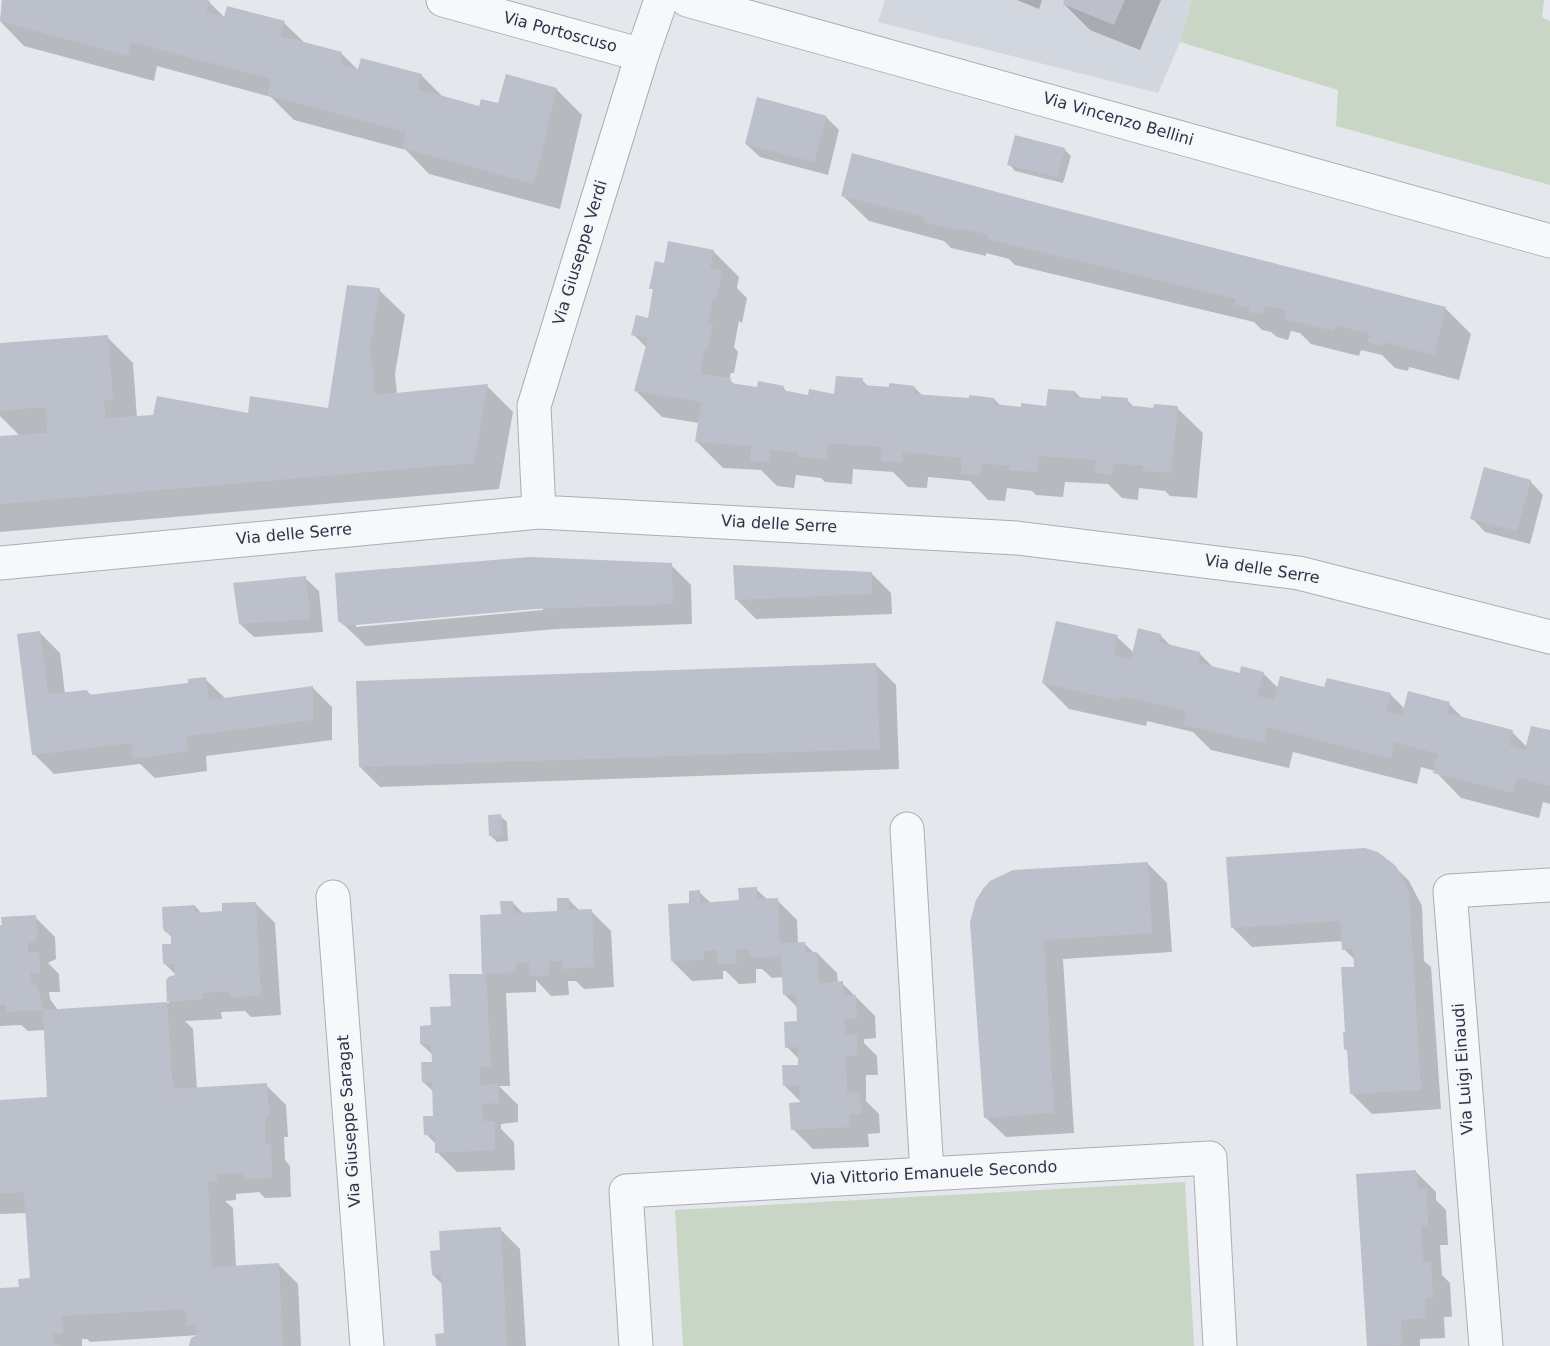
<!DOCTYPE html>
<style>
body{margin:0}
canvas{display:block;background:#e4e7ec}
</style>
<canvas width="1550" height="1346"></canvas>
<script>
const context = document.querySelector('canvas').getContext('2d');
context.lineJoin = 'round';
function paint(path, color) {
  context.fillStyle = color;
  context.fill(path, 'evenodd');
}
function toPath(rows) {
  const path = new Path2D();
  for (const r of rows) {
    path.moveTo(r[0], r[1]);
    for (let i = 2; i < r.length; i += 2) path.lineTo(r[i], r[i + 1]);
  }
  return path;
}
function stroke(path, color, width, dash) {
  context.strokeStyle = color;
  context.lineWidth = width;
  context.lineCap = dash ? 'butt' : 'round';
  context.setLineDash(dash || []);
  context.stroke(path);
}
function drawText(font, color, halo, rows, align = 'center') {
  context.font = font + ' "DejaVu Sans",sans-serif';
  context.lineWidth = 4.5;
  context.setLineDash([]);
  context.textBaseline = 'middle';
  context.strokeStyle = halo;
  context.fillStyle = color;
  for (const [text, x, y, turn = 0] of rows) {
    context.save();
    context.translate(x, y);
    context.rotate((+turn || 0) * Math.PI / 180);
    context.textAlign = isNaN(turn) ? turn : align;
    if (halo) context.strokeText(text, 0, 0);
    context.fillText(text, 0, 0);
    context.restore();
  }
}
paint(toPath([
 [885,0,1192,0,1180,42,1158,93,878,22]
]), '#d2d6de');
paint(toPath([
 [1192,0,1544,0,1542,17,1550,21,1550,185,1336,126,1338,90,1180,42],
 [1185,1182,1194,1346,683,1346,675,1210]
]), '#c9d6c5');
paint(toPath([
 [4,0,201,0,209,2,225,18,284,23,306,44,342,54,359,71,421,75,444,98,480,108,499,105,556,89,582,115,560,209,429,174,406,150,294,120,271,97,157,66,154,81,24,46,0,21],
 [1017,0,1042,0,1039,9],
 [1066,0,1161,0,1140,50,1090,30,1064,4],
 [826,117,839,130,828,175,760,157,746,144],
 [1064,149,1071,156,1063,183,1015,171,1009,164],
 [843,196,1049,208,1445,308,1471,334,1459,380,1409,367,1408,371,1395,368,1382,355,1361,350,1359,356,1311,344,1300,333,1291,331,1288,340,1277,337,1271,332,1262,330,1254,322,1015,265,1009,259,986,253,986,256,951,248,944,241,869,221],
 [713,251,739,277,737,288,747,298,742,323,739,321,734,347,738,352,734,373,731,373,729,379,736,386,758,389,783,387,788,393,809,397,836,396,862,380,869,387,914,387,923,396,970,400,994,399,1001,406,1022,408,1048,407,1075,392,1082,399,1127,400,1134,407,1155,409,1177,408,1203,433,1197,498,1170,496,1165,491,1139,488,1138,500,1122,498,1108,484,1065,482,1063,497,1036,495,1032,491,1007,488,1005,501,988,500,970,481,928,477,927,488,908,487,893,472,853,469,852,484,825,482,821,478,796,475,794,488,777,486,761,470,723,468,697,442,699,423,662,417,636,391,647,348,633,334,649,319,654,291,651,288,665,265],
 [379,290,405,315,395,374,397,394,487,386,513,412,499,489,0,532,0,438,20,436,0,416,0,345,107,337,133,363,137,418,249,415,330,410],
 [1530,481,1543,495,1530,544,1485,532,1472,518],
 [671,565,691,585,692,624,556,629,366,646,339,620],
 [543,607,543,610,356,627,356,624],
 [871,573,891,593,892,614,756,619,736,599],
 [305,578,319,591,323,632,254,637,240,624],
 [40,633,60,653,65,694,87,691,92,696,190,684,205,679,226,699,312,687,332,707,332,740,206,756,207,771,155,778,140,764,54,774,34,754],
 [1160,635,1172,647,1200,654,1214,668,1241,674,1263,673,1278,688,1325,689,1390,694,1405,709,1449,704,1464,719,1512,732,1527,747,1550,732,1550,804,1543,802,1539,818,1461,798,1435,771,1421,767,1417,784,1293,752,1289,768,1211,750,1193,732,1147,721,1146,726,1069,709,1043,683,1117,637,1134,653],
 [876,665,896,685,899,769,380,787,360,767],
 [500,816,507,822,508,841,497,842,490,835],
 [1147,863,1167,883,1172,952,1063,959,1074,1133,1006,1137,985,1117,976,973],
 [1395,867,1409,881,1422,906,1424,961,1431,967,1441,1109,1372,1114,1352,1094,1348,1052,1346,1049,1356,968,1355,960,1344,949,1343,941,1252,947,1232,927],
 [756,889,768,900,777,900,797,920,798,944,805,944,814,953,817,953,837,973,838,983,842,983,875,1016,876,1038,864,1039,864,1043,877,1056,878,1075,866,1075,866,1101,879,1114,880,1133,868,1134,869,1147,813,1149,793,1129,802,1103,784,1085,800,1066,800,1060,787,1047,798,1023,798,1008,784,994,783,977,772,978,762,969,756,969,756,983,739,984,726,971,723,971,723,979,692,981,672,961,691,905,699,892,711,903,741,901],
 [568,899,580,911,591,911,611,931,614,987,584,989,576,981,568,981,569,995,551,996,536,980,536,992,506,993,510,1086,499,1086,518,1105,518,1122,501,1124,501,1129,514,1142,515,1170,457,1172,437,1152,437,1145,426,1134,435,1117,434,1092,423,1082,434,1063,433,1055,421,1044,432,1026,484,975,503,915,512,902,524,914,559,912],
 [255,903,275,923,281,1015,251,1017,245,1011,221,1012,222,1019,185,1021,193,1029,197,1089,266,1085,286,1105,288,1137,284,1137,285,1160,290,1166,291,1197,265,1198,259,1192,236,1194,236,1200,225,1201,233,1208,236,1267,278,1264,298,1284,301,1346,190,1346,200,1335,90,1342,87,1339,82,1339,82,1346,0,1346,0,1290,20,1288,31,1280,27,1213,0,1214,0,1101,49,1102,45,1030,28,1031,21,1025,0,1026,0,926,35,917,55,937,56,959,48,963,59,974,60,992,49,992,50,999,58,1010,169,1003,168,981,178,977,165,964,173,945,172,938,166,931,195,906,202,914,224,913],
 [1416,1172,1436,1192,1436,1200,1446,1210,1448,1245,1440,1245,1442,1275,1450,1283,1452,1317,1444,1317,1445,1338,1420,1339,1420,1346,1368,1346,1358,1176],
 [500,1229,520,1249,526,1346,437,1346,446,1334,443,1285,433,1275,441,1251]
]), '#0003');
paint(toPath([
 [2,0,206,0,210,1,206,12,224,17,227,6,285,21,281,36,342,52,340,64,358,69,361,58,422,74,418,89,479,106,481,99,498,103,506,74,557,88,534,184,402,148,406,132,267,95,271,79,131,42,128,56,0,21],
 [1064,0,1125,0,1114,25,1063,4],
 [757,97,827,116,814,162,745,144],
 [1015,135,1065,148,1057,177,1007,165],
 [852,153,1049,206,1446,307,1434,355,1383,342,1382,346,1367,342,1370,334,1335,325,1334,331,1284,319,1286,310,1265,306,1262,315,1249,312,1249,308,1234,304,1236,299,987,239,989,235,961,228,960,231,924,222,925,217,841,196],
 [668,241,714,250,710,268,722,271,717,298,713,297,708,324,713,324,708,348,705,348,700,374,731,378,730,383,757,387,758,381,784,386,782,390,808,395,809,389,834,394,836,376,863,378,862,385,889,387,889,383,915,386,914,394,969,398,969,395,994,398,994,404,1021,407,1021,403,1046,406,1048,389,1075,391,1075,397,1101,399,1101,396,1128,398,1127,405,1153,408,1154,404,1178,406,1171,473,1143,471,1143,466,1114,463,1112,475,1095,473,1096,460,1039,456,1037,472,1009,470,1009,466,981,463,980,476,961,474,962,458,903,452,902,463,881,461,882,447,828,443,826,459,798,457,798,453,770,450,769,462,750,461,751,446,695,442,701,402,634,391,648,338,631,335,636,315,648,318,653,289,649,289,655,261,664,263],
 [347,285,380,288,370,348,375,395,488,384,474,463,0,504,0,436,47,433,46,407,0,411,0,343,108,335,113,399,104,400,106,418,153,415,157,396,248,413,250,396,328,408],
 [1484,467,1531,480,1517,531,1470,519],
 [530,557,672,563,673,604,535,609,345,626,338,621,335,573],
 [733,565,872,572,872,594,735,600],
 [306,576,310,619,239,624,233,583],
 [1056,621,1118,635,1114,655,1131,659,1138,628,1161,634,1159,642,1200,652,1198,663,1240,673,1241,666,1264,672,1257,696,1274,700,1280,676,1324,687,1327,678,1391,693,1386,711,1402,715,1408,691,1450,702,1447,713,1513,730,1509,745,1525,750,1531,726,1550,730,1550,786,1517,777,1513,793,1433,773,1438,754,1395,742,1391,759,1267,727,1264,743,1183,725,1187,711,1121,696,1120,701,1042,683],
 [40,631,48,694,87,690,88,695,188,683,188,679,206,677,209,700,313,686,313,720,187,736,188,751,133,759,131,743,32,755,17,634],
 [876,663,880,749,359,767,356,681],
 [501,814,503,835,489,836,488,815],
 [1365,848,1378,852,1396,866,1409,891,1421,1090,1350,1094,1347,1049,1344,1050,1343,1032,1345,1032,1341,967,1354,967,1353,949,1342,950,1340,921,1231,928,1226,857],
 [1148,862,1152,933,1044,940,1054,1113,984,1118,970,922,976,900,983,889,990,881,1013,870],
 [757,887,757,899,778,898,780,943,805,942,806,952,817,952,819,983,843,981,843,995,856,995,857,1019,844,1019,845,1035,857,1034,858,1055,846,1056,847,1093,860,1092,861,1114,849,1114,850,1127,791,1130,789,1103,800,1102,799,1085,783,1086,782,1065,798,1065,798,1047,785,1048,784,1022,797,1021,796,994,783,995,781,956,750,958,749,949,736,950,737,964,718,964,717,950,704,951,704,960,671,961,668,904,689,903,689,891,700,890,700,903,739,900,738,888],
 [557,898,569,898,569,910,592,909,594,967,562,969,562,961,549,961,549,975,530,976,529,962,516,963,516,972,486,974,491,1067,480,1067,480,1085,498,1084,499,1103,482,1104,483,1121,495,1121,495,1150,435,1153,435,1135,424,1135,423,1116,433,1116,432,1082,422,1082,421,1062,432,1062,431,1044,420,1044,420,1026,431,1025,430,1007,451,1006,449,974,482,974,480,915,501,914,500,901,513,901,514,913,557,911],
 [256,902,261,996,229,997,229,991,202,993,203,999,167,1002,166,981,168,977,175,975,174,964,163,964,162,944,171,944,171,934,165,932,163,928,162,907,195,905,195,913,222,911,222,903],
 [36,915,37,938,34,942,28,943,28,952,39,952,40,973,30,973,31,982,38,986,43,1010,167,1002,173,1089,267,1083,269,1117,265,1118,265,1144,271,1144,272,1178,244,1179,243,1173,217,1174,217,1181,208,1181,212,1267,279,1263,283,1346,189,1346,191,1338,197,1335,196,1325,187,1326,185,1309,62,1316,63,1333,53,1334,54,1343,61,1346,0,1346,0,1288,19,1287,18,1279,30,1278,24,1192,0,1194,0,1100,47,1097,43,1010,7,1012,6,1005,0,1005,0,925,2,925,1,917],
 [1416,1170,1418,1189,1427,1188,1428,1225,1421,1226,1423,1262,1431,1261,1433,1298,1425,1298,1426,1318,1401,1320,1402,1345,1367,1346,1356,1174],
 [501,1227,507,1346,436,1346,435,1334,444,1333,441,1275,432,1275,430,1251,440,1250,439,1231]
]), '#bbc0ca');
const minor = toPath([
 [443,0,642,55],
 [687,0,1550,241],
 [539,512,534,406,642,55,661,0],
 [0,563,539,512,1017,538,1299,573,1550,637],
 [907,829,927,1174],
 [333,897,367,1346],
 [636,1346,626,1191,1210,1158,1220,1346],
 [1486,1346,1450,891,1550,885]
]);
stroke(minor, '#a9aeb7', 35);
stroke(minor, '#f7f8fa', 33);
drawText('16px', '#2b3445', '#f4f6f9', [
 ["Via Portoscuso",560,33,15],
 ["Via Vincenzo Bellini",1118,120,16],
 ["Via Giuseppe Verdi",581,253,-73],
 ["Via delle Serre",779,525,3],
 ["Via delle Serre",294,535,-5],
 ["Via delle Serre",1262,570,9],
 ["Via Luigi Einaudi",1464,1069,-94],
 ["Via Giuseppe Saragat",350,1121,-94],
 ["Via Vittorio Emanuele Secondo",934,1174,-3]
]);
</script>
